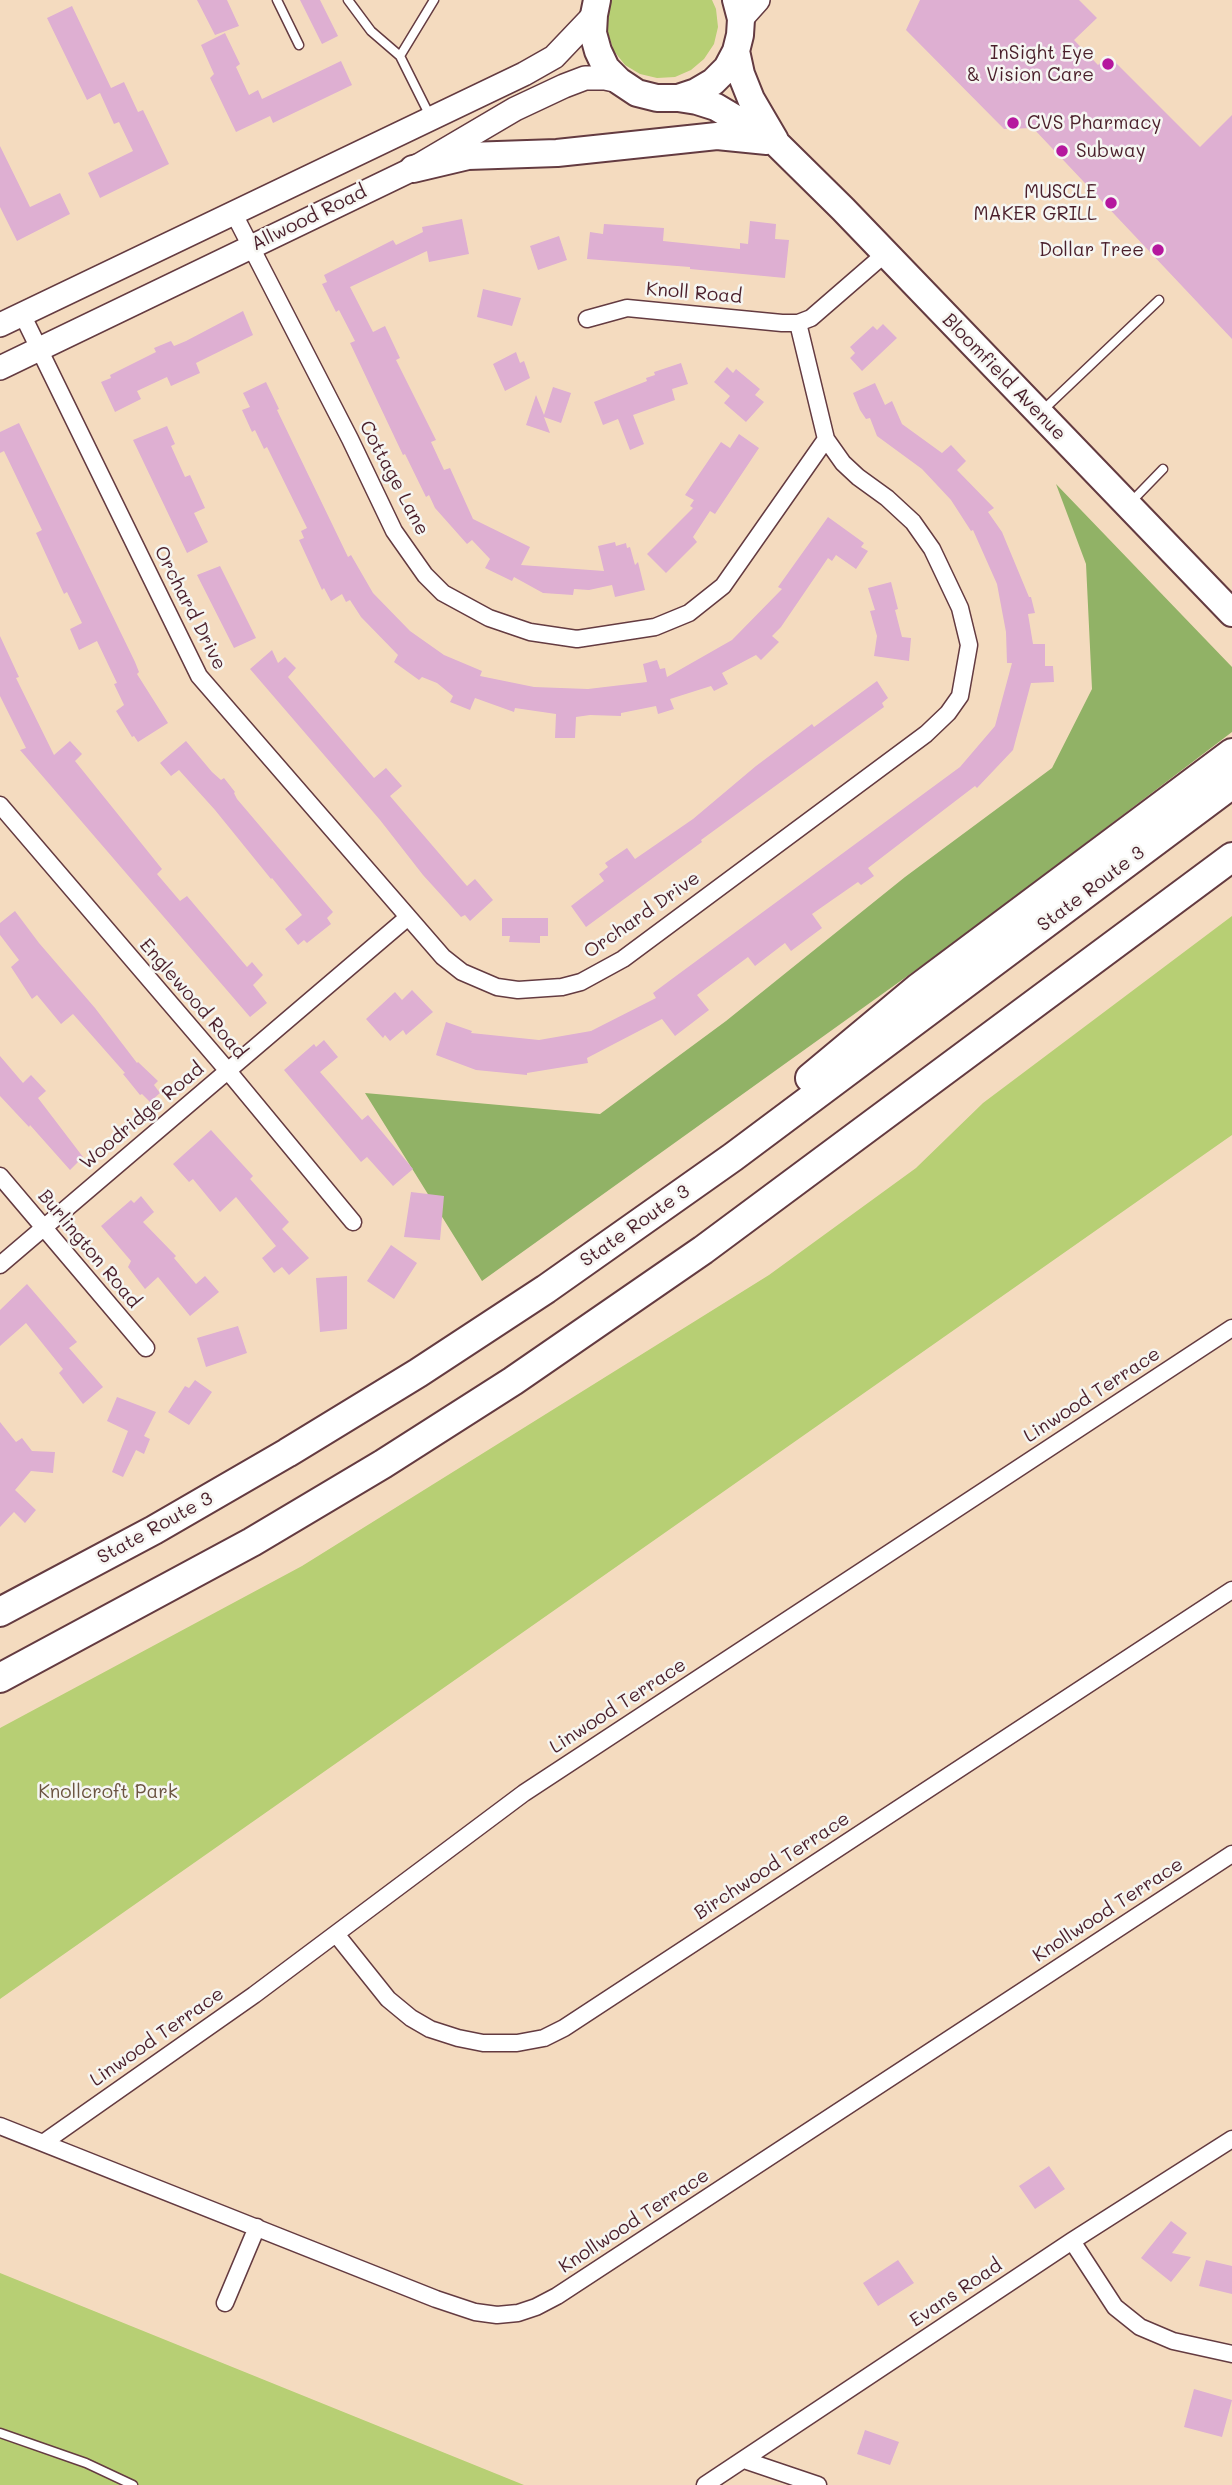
<!DOCTYPE html>
<style>
body{margin:0}
canvas{display:block;background:#f4dbbf}
</style>
<canvas width="1232" height="2485"></canvas>
<script>
const context = document.querySelector('canvas').getContext('2d');
context.lineJoin = 'round';
function paint(path, color) {
  context.fillStyle = color;
  context.fill(path, 'evenodd');
}
function toPath(rows) {
  const path = new Path2D();
  for (const r of rows) {
    path.moveTo(r[0], r[1]);
    for (let i = 2; i < r.length; i += 2) path.lineTo(r[i], r[i + 1]);
  }
  return path;
}
function stroke(path, color, width, dash) {
  context.strokeStyle = color;
  context.lineWidth = width;
  context.lineCap = dash ? 'butt' : 'round';
  context.setLineDash(dash || []);
  context.stroke(path);
}
function drawText(font, color, halo, rows, align = 'center') {
  context.font = font + ' Mali,sans-serif';
  context.lineWidth = 5;
  context.setLineDash([]);
  context.textBaseline = 'middle';
  context.strokeStyle = halo;
  context.fillStyle = color;
  for (const [text, x, y, turn = 0] of rows) {
    context.save();
    context.translate(x, y);
    context.rotate((+turn || 0) * Math.PI / 180);
    context.textAlign = isNaN(turn) ? turn : align;
    if (halo) context.strokeText(text, 0, 0);
    context.fillText(text, 0, 0);
    context.restore();
  }
}
paint(toPath([
 [612,0,712,0,716,9,718,27,714,44,704,59,691,70,675,77,657,78,640,74,625,65,614,51,608,33,607,14],
 [1232,916,1232,1135,0,1999,0,1728,302,1566,769,1275,916,1168,983,1103],
 [0,2273,524,2485,0,2485]
]), '#b7cf74');
paint(toPath([
 [1056,484,1232,667,1232,732,966,934,482,1281,365,1093,600,1114,726,1021,905,877,1052,768,1092,689,1086,564]
]), '#91b266');
paint(toPath([
 [197,0,227,0,239,26,215,35],
 [300,0,320,0,338,36,322,44],
 [920,0,1079,0,1097,18,1074,40,1098,65,1108,55,1200,147,1232,115,1232,339,1033,128,1004,129,906,30],
 [72,6,111,88,124,82,138,112,143,110,169,164,100,198,88,173,133,151,119,122,114,124,100,93,87,100,47,18],
 [225,33,240,64,236,67,249,95,258,90,262,99,341,61,352,85,273,123,270,116,236,132,210,78,214,74,201,45],
 [0,146,30,207,60,193,70,214,17,241,0,207],
 [462,219,469,254,429,262,427,251,350,287,373,332,385,326,400,358,396,360,436,440,431,442,444,470,450,468,473,519,530,547,521,565,604,571,598,546,615,542,616,546,626,543,627,548,630,547,635,565,638,562,645,590,615,597,612,585,589,590,574,589,573,595,543,593,514,577,512,581,485,568,490,559,472,540,467,544,435,508,429,495,426,497,405,454,403,455,350,343,355,341,339,310,336,312,322,284,327,282,324,275,393,240,396,245,423,232,422,227],
 [750,221,776,224,775,239,789,240,785,278,690,269,690,267,587,259,590,232,603,234,604,224,664,228,663,241,740,249,740,243,748,244],
 [559,236,567,260,538,270,530,246],
 [483,289,521,298,512,326,477,317],
 [243,311,253,335,196,363,200,373,171,386,167,377,137,391,141,399,115,412,101,382,111,378,110,375,156,352,154,348,171,341,174,346,186,341],
 [883,324,897,338,862,371,850,358,855,353,850,347,873,326,877,330],
 [516,352,520,363,524,361,530,378,505,391,493,364],
 [681,363,688,384,672,389,675,400,633,415,644,444,630,450,618,419,603,425,594,402,647,381,646,378,655,375,654,372],
 [727,367,733,373,736,369,760,389,755,395,764,402,746,422,724,403,730,396,714,382],
 [266,382,279,409,277,410,348,557,351,555,373,593,410,631,444,655,482,671,480,676,534,687,588,689,647,682,643,664,657,660,660,669,665,668,667,677,732,640,782,589,778,587,828,517,864,543,861,547,868,551,856,569,836,555,832,561,828,558,781,627,772,636,779,642,761,660,756,655,722,673,728,684,714,691,711,686,670,699,674,709,658,714,656,706,621,713,621,716,590,715,576,717,575,738,555,738,556,714,515,708,514,712,475,698,470,710,450,702,453,696,437,683,422,677,419,680,394,662,398,655,361,617,350,600,346,602,342,594,331,601,324,588,322,590,299,540,304,538,301,531,307,528,267,447,264,449,255,430,252,432,242,410,250,407,243,393],
 [875,383,885,405,892,401,902,424,942,453,951,445,966,461,957,470,994,508,988,512,1002,532,1029,597,1031,597,1035,613,1028,614,1033,644,1045,644,1045,666,1053,666,1054,682,1031,683,1013,750,977,788,975,786,868,868,874,876,861,885,858,882,812,914,822,928,791,951,785,943,755,966,748,957,697,995,709,1010,675,1036,662,1019,587,1058,588,1063,527,1073,527,1075,476,1070,436,1055,446,1022,472,1031,471,1033,539,1040,591,1031,656,998,653,993,680,973,960,767,995,726,1012,663,1007,663,1006,632,997,584,973,530,971,531,951,500,922,469,877,436,870,418,866,419,860,410,853,393],
 [553,387,571,393,561,423,544,417,550,433,526,425,536,395,544,415],
 [19,423,135,662,139,672,137,674,168,723,138,742,134,736,132,737,116,711,124,705,114,684,117,683,97,641,79,650,70,629,82,623,67,592,64,594,36,533,42,530,4,451,0,453,0,432],
 [167,426,175,444,171,446,185,477,190,475,205,508,194,513,208,542,187,553,133,440],
 [739,434,759,448,715,514,710,511,693,537,697,542,666,573,647,554,693,508,690,506,694,500,685,495,721,442,730,448],
 [220,566,256,638,234,648,197,575],
 [891,582,898,609,895,610,902,637,911,638,909,661,874,656,877,636,870,611,875,610,868,588],
 [0,636,19,677,16,678,54,755,70,741,82,754,75,761,162,869,157,874,180,901,187,896,247,967,252,962,263,975,253,985,267,1003,250,1017,20,750,26,748,0,696],
 [272,650,278,663,285,657,296,668,288,677,374,778,386,768,402,786,390,796,467,886,475,879,493,900,470,921,465,915,461,917,423,875,380,820,250,669],
 [877,681,888,698,882,703,884,707,701,840,702,842,586,927,571,906,604,881,599,874,608,867,605,863,627,848,635,859,693,819,756,766,812,724,814,727],
 [186,741,212,772,221,780,224,778,235,792,234,793,237,799,333,912,327,918,331,924,307,943,304,940,298,945,285,929,302,915,272,878,271,879,215,810,179,770,171,776,160,763],
 [15,911,39,943,95,1008,137,1063,138,1062,158,1081,154,1085,160,1093,150,1102,142,1094,140,1095,123,1074,125,1073,73,1014,61,1024,37,995,32,999,11,967,19,960,0,935,0,923],
 [502,918,548,918,548,936,540,936,540,943,509,942,510,936,502,936],
 [412,990,433,1012,406,1035,403,1030,390,1041,385,1035,383,1038,366,1019,395,992,402,1000],
 [324,1040,338,1057,320,1072,362,1120,368,1115,413,1169,393,1186,367,1157,361,1162,284,1070,314,1044,316,1047],
 [0,1056,23,1083,31,1075,46,1091,38,1098,83,1157,70,1170,30,1125,29,1127,0,1096],
 [211,1130,253,1176,250,1179,289,1222,282,1229,309,1258,289,1275,282,1267,274,1273,262,1258,276,1246,236,1197,220,1212,193,1179,189,1182,173,1164],
 [411,1192,444,1196,440,1240,404,1237],
 [141,1196,154,1212,143,1222,176,1256,174,1258,196,1284,205,1276,219,1292,190,1316,158,1277,145,1289,128,1267,131,1261,101,1226,131,1200,134,1203],
 [391,1245,417,1263,394,1299,367,1281],
 [347,1276,347,1329,320,1332,316,1278],
 [27,1284,77,1342,69,1348,103,1387,83,1404,59,1373,63,1369,26,1323,0,1346,0,1310],
 [238,1326,247,1353,206,1367,197,1338],
 [195,1380,212,1392,189,1425,168,1412,185,1386,189,1388],
 [117,1397,156,1412,144,1436,150,1439,144,1454,136,1450,123,1477,112,1472,128,1431,107,1421],
 [0,1422,16,1442,22,1438,32,1451,55,1452,53,1473,31,1471,15,1490,36,1510,25,1523,14,1512,0,1527],
 [1049,2166,1065,2189,1035,2209,1019,2186],
 [1171,2221,1187,2233,1172,2253,1191,2257,1171,2282,1141,2258],
 [898,2260,914,2283,878,2306,863,2283],
 [1206,2260,1232,2266,1232,2294,1199,2286],
 [1194,2389,1232,2400,1222,2437,1184,2427],
 [865,2430,899,2442,890,2465,857,2454]
]), '#deafd2');
const service = toPath([
 [277,0,299,45],
 [348,0,371,31,400,56,430,116],
 [400,56,434,0],
 [1042,411,1159,300],
 [1132,501,1163,469],
 [0,2433,86,2463,133,2485]
]);
const minor = toPath([
 [233,212,350,439,394,531,425,575,443,593,489,618,530,632,577,639,655,627,689,613,723,586,826,439],
 [22,314,199,676,443,957,462,972,497,987,518,990,562,987,581,982,623,959,926,734,948,713,960,696,969,645,960,608,932,549,913,522,887,498,858,477,843,463,826,439,798,323],
 [587,319,627,308,782,323,798,323,811,318,886,253],
 [0,805,228,1071,353,1222],
 [0,1176,146,1348],
 [0,1265,407,918],
 [336,1934,388,1999,411,2018,430,2029,458,2038,483,2043,517,2043,544,2038,564,2028,1232,1590],
 [0,2126,436,2299,475,2312,497,2315,518,2313,536,2307,557,2296,1232,1854],
 [43,2143,254,1995,524,1793,1232,1328],
 [1072,2241,1115,2307,1140,2327,1173,2341,1232,2354],
 [225,2303,257,2227],
 [744,2460,818,2485],
 [705,2485,1072,2241,1232,2139]
]);
const secondary = toPath([
 [741,19,758,0],
 [0,325,524,74,554,57,594,15],
 [0,368,413,169,515,109,564,86,585,78,605,78,619,81]
]);
const primary = toPath([
 [597,0,594,15,593,33,598,51,606,68,619,81,637,93,657,98,678,98,696,92,713,82,727,68,736,51,740,35,741,19,736,0],
 [736,51,741,74,751,99,775,140],
 [678,98,697,101,716,107,775,142,843,209,1232,613],
 [413,169,468,156,557,153,717,136,767,141]
]);
const trunk = toPath([
 [810,1078,918,988,1232,753],
 [0,1612,154,1530,287,1453,418,1373,546,1289,733,1157,1232,784],
 [0,1678,252,1542,383,1464,513,1381,703,1250,1232,857]
]);
stroke(service, '#643b41', 11);
stroke(minor, '#643b41', 19);
stroke(secondary, '#643b41', 26);
stroke(primary, '#643b41', 30);
stroke(trunk, '#643b41', 32);
stroke(service, '#fff', 8);
stroke(minor, '#fff', 16);
stroke(secondary, '#fff', 23);
stroke(primary, '#fff', 26);
stroke(trunk, '#fff', 28);
for (const [x, y, r, color] of [
 [1108,64,7,"#b5179e"],
 [1013,123,7,"#b5179e"],
 [1062,151,7,"#b5179e"],
 [1111,203,7,"#b5179e"],
 [1158,250,7,"#b5179e"]
]) {
  const dot = new Path2D();
  dot.arc(x, y, r, 0, 2 * Math.PI);
  context.fillStyle = color;
  context.fill(dot);
  stroke(dot, '#f6f6f2', 2.5);
}
drawText('19px', '#4a1f2b', '#f6f6f2', [
 ["InSight Eye",1094,53],
 ["& Vision Care",1094,75],
 ["CVS Pharmacy",1027,123,"left"],
 ["Subway",1076,151,"left"],
 ["MUSCLE",1097,192],
 ["MAKER GRILL",1097,214],
 ["Dollar Tree",1144,250]
], 'right');
drawText('19px', '#4a1f2b', '#f6f6f2', [
 ["Allwood Road",309,218,-26],
 ["Knoll Road",694,293,5],
 ["Bloomfield Avenue",1004,377,46],
 ["Cottage Lane",394,478,62],
 ["Orchard Drive",190,608,63],
 ["State Route 3",1091,889,-37],
 ["Orchard Drive",642,915,-35],
 ["Englewood Road",193,999,49],
 ["Woodridge Road",142,1116,-40],
 ["State Route 3",635,1226,-35],
 ["Burlington Road",89,1249,50],
 ["Linwood Terrace",1092,1395,-33],
 ["State Route 3",155,1528,-29],
 ["Linwood Terrace",618,1706,-33],
 ["Birchwood Terrace",772,1866,-33],
 ["Knollwood Terrace",1108,1910,-33],
 ["Linwood Terrace",157,2037,-35],
 ["Knollwood Terrace",634,2221,-33],
 ["Evans Road",956,2293,-34]
]);
drawText('19px', '#6b5441', '#f6f6f2', [
 ["Knollcroft Park",108,1792]
]);
</script>
